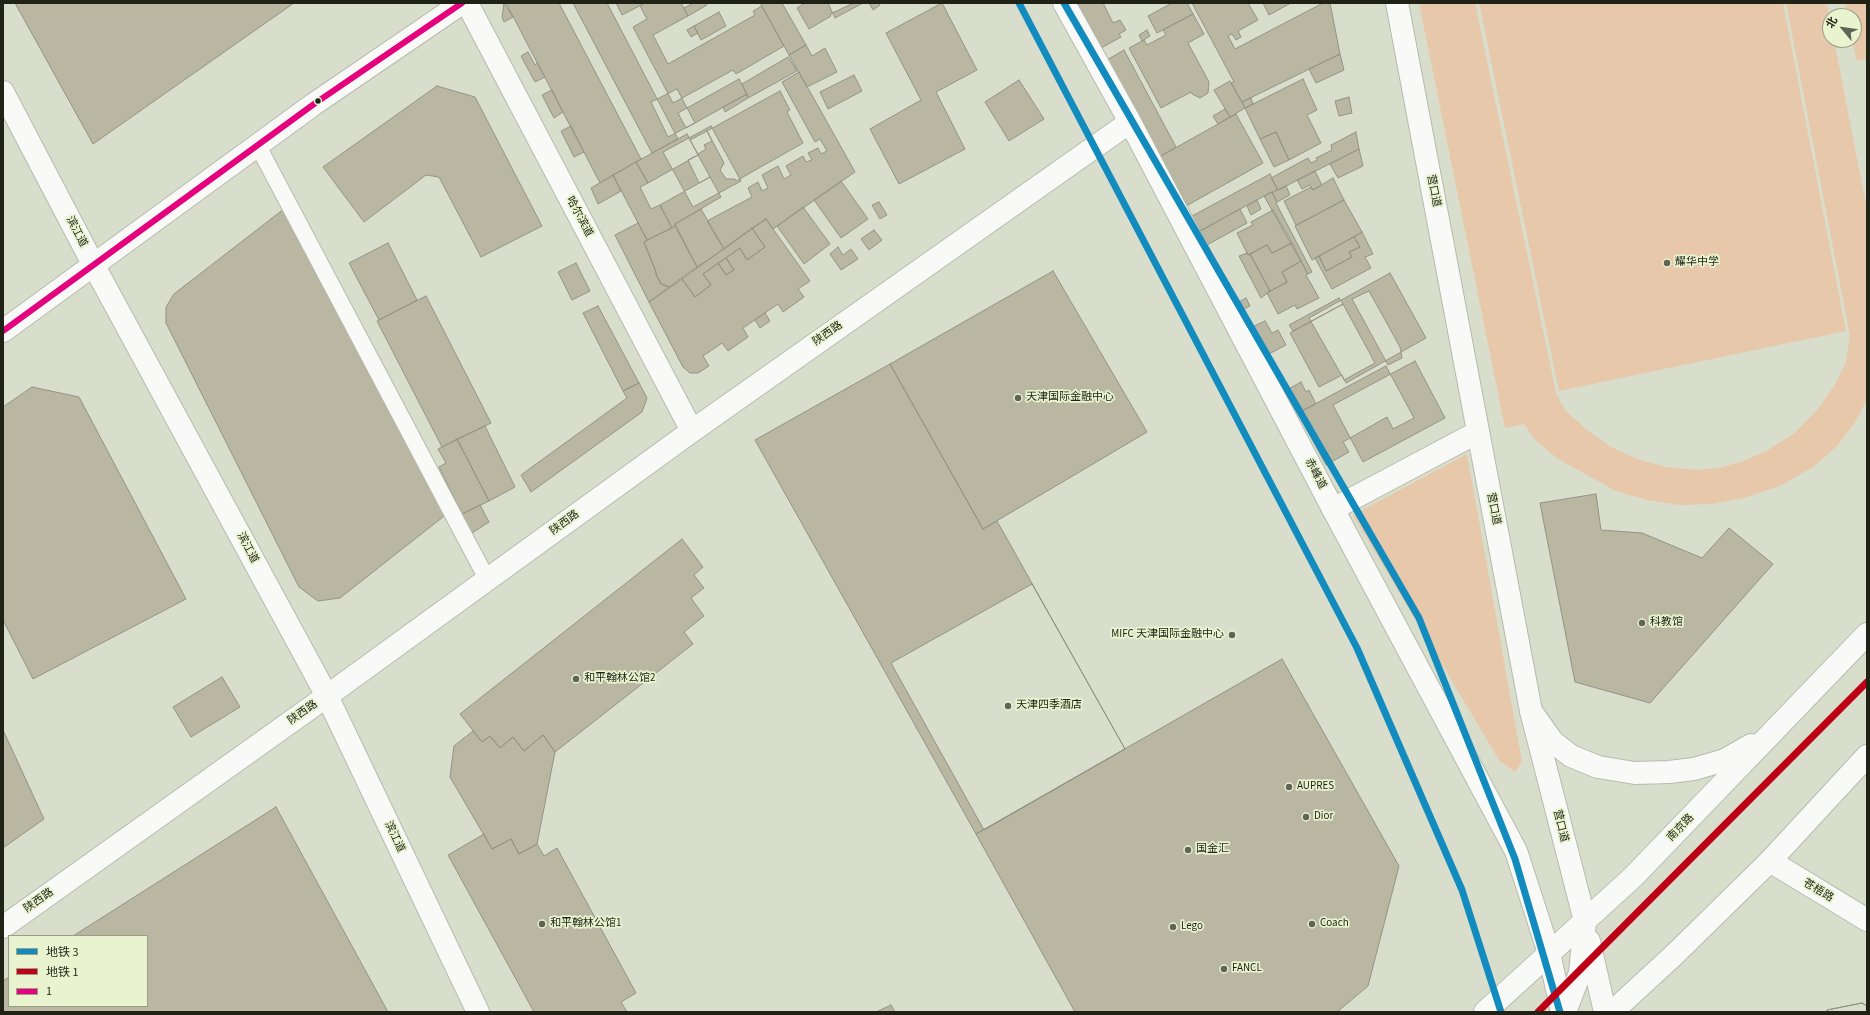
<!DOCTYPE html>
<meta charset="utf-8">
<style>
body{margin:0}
#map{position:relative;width:1870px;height:1015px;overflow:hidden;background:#d8decb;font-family:"Source Sans 3","Noto Sans SC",sans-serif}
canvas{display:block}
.frame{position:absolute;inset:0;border:4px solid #1f2215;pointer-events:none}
.legend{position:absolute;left:8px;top:935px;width:140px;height:72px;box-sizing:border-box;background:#e9f3d0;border:1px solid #989f85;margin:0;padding:5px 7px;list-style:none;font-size:12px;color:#1f2215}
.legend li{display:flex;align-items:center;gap:8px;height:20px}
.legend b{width:20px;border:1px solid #989f85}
.north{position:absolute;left:1822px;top:8px;width:40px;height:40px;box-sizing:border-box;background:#e9f3d0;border:1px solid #989f85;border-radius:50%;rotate:299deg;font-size:11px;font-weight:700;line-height:16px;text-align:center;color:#1f2215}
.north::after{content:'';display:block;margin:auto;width:14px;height:18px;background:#606455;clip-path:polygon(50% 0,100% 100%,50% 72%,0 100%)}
</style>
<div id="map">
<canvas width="1870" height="1015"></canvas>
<div class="frame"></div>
<ul class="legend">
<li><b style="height:5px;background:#128bbe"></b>地铁 3</li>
<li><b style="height:5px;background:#bd0016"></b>地铁 1</li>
<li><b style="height:5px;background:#e5007d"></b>1</li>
</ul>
<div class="north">北</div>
</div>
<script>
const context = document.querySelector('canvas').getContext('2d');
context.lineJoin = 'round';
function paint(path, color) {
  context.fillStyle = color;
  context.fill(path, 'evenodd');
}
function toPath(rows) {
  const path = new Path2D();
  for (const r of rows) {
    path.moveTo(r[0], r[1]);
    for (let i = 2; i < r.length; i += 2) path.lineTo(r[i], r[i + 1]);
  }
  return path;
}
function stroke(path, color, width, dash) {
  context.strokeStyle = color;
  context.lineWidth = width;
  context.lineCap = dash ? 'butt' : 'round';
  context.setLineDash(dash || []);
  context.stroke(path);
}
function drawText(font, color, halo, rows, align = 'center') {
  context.font = font + ' "Source Sans 3","Noto Sans SC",sans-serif';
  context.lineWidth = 3.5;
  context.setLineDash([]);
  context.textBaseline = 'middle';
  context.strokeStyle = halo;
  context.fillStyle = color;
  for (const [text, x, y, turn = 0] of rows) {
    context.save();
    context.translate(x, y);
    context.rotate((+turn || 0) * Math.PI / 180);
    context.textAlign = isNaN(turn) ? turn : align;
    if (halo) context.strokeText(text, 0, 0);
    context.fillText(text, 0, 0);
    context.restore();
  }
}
paint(toPath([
 [1419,3,1475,3,1556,393,1565,410,1587,430,1611,447,1637,459,1666,467,1697,470,1718,468,1741,462,1768,450,1795,433,1818,409,1836,383,1846,362,1850,336,1786,3,1827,3,1830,20,1830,40,1834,40,1867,210,1867,399,1856,421,1837,446,1813,467,1782,485,1744,498,1712,504,1680,505,1647,500,1616,491,1558,459,1535,440,1524,424,1505,428],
 [1479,3,1783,3,1846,331,1559,391],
 [1844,3,1867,3,1867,59,1857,61,1852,40,1854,40,1854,16,1847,16],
 [1467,454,1522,762,1515,772,1499,760,1353,515]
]), '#e7c8ab');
const building = toPath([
 [15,3,294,3,93,144,15,3],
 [504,3,513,17,504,22,502,17,504,3],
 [506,3,559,3,641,159,600,183,506,3],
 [573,3,607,3,678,139,652,153,573,3],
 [616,3,645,3,622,15,616,3],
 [645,3,681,3,688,16,653,35,668,64,755,15,753,11,762,6,784,46,736,74,733,70,673,103,633,27,647,19,640,6,645,3],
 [694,3,706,3,707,5,688,16,684,8,694,3],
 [760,3,782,3,806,45,789,55,760,3],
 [805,3,854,3,830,14,831,16,809,29,797,8,805,3],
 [828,3,863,3,835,18,828,3],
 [869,3,879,3,880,5,873,10,869,3],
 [942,3,977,70,936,92,965,149,899,184,870,129,921,100,886,33,942,3],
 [1080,3,1103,3,1113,23,1120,20,1126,30,1119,34,1121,37,1101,48,1078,5,1080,3],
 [1172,3,1187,3,1193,14,1157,33,1148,16,1172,3],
 [1192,3,1248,3,1258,20,1238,31,1241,37,1236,40,1232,34,1228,36,1235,49,1323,3,1330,3,1340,54,1242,102,1231,83,1234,82,1192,3],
 [1263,3,1291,3,1269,15,1263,3],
 [719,12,726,26,701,40,694,26,719,12],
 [1193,14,1204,34,1188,43,1209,82,1208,93,1200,98,1192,94,1191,92,1161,108,1129,48,1144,40,1147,45,1166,35,1163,30,1193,14],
 [694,26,698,33,691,37,687,30,694,26],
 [1147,30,1150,36,1142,41,1139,35,1147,30],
 [806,45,812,56,825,48,837,72,807,87,789,55,806,45],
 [1124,50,1176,147,1159,157,1107,60,1124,50],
 [528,52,535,65,537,63,545,77,535,82,521,56,528,52],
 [1340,54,1344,70,1316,83,1309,69,1340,54],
 [788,57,797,71,748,98,742,84,788,57],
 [799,72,855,172,773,229,766,219,724,249,707,221,752,197,748,188,758,182,762,191,768,188,762,175,778,166,784,179,791,175,786,166,803,156,806,162,812,160,808,153,818,148,821,154,827,151,820,139,815,142,782,82,799,72],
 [854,75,862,91,828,109,820,92,854,75],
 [739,79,747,94,686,128,678,113,739,79],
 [1303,79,1317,110,1307,115,1321,143,1289,160,1276,132,1260,139,1245,108,1303,79],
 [1019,80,1044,119,1009,141,985,102,1019,80],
 [1230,81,1245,108,1230,117,1214,90,1230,81],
 [437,86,475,97,542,226,481,257,439,177,426,175,364,222,323,167,437,86],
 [677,89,695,123,668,137,651,102,677,89],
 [552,90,563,112,554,118,542,95,552,90],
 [780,91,790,110,787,112,803,143,736,181,735,179,726,179,720,170,724,163,707,131,780,91],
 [747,94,748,98,725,112,723,107,747,94],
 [1349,97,1352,113,1339,116,1335,101,1349,97],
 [1251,98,1253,104,1245,108,1242,102,1251,98],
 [1225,109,1230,117,1218,124,1213,116,1225,109],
 [1236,114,1263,163,1186,206,1159,157,1236,114],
 [571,126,584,152,574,157,561,131,571,126],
 [711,126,741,181,693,207,663,152,711,126],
 [707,131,712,141,704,145,706,149,698,154,690,140,707,131],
 [1276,132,1289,160,1274,167,1260,139,1276,132],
 [1356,132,1359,149,1278,190,1271,178,1308,158,1311,163,1317,160,1316,158,1332,150,1331,145,1356,132],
 [687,134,698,155,648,183,636,162,687,134],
 [1359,149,1363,166,1338,178,1330,164,1359,149],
 [698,155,710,177,699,183,688,160,698,155],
 [636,162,648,183,640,187,651,209,660,205,672,228,647,240,613,175,636,162],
 [1315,171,1322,185,1313,190,1310,185,1302,189,1297,180,1315,171],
 [1270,174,1277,189,1200,231,1192,216,1270,174],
 [613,175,621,191,598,204,591,188,613,175],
 [710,177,721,197,675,224,675,226,672,228,660,205,710,177],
 [1333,178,1344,200,1296,225,1284,201,1311,187,1313,190,1333,178],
 [841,181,868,219,841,238,814,200,841,181],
 [1286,186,1290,195,1277,202,1272,193,1286,186],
 [1272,192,1277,202,1276,203,1312,272,1308,274,1264,196,1272,192],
 [1257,200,1261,209,1251,215,1247,206,1257,200],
 [1344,200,1362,232,1312,260,1295,226,1344,200],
 [879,202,887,215,880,219,872,205,879,202],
 [289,205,448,513,340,598,318,601,299,587,166,323,166,307,174,294,289,205],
 [803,207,830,244,804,264,777,226,803,207],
 [701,209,724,249,697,267,675,224,701,209],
 [1240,209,1247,223,1207,245,1200,231,1240,209],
 [1273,210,1292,243,1272,253,1267,245,1248,255,1237,233,1253,225,1251,222,1273,210],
 [766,219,810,281,798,289,804,297,783,312,778,304,743,328,748,337,728,351,722,343,703,356,709,366,698,373,690,373,683,367,649,302,682,279,695,297,711,285,703,274,718,263,726,275,734,270,726,258,740,248,747,260,765,247,752,228,766,219],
 [638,223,647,240,644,242,656,272,656,274,661,284,669,287,649,302,615,235,638,223],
 [675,226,697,267,669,287,661,284,656,274,656,272,644,242,675,226],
 [752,228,765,247,747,260,740,248,703,274,711,285,695,297,682,279,752,228],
 [874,230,882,240,869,250,861,239,874,230],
 [1362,232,1373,254,1365,257,1371,268,1332,289,1315,258,1319,256,1326,271,1352,257,1349,252,1360,247,1354,237,1362,232],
 [1354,237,1360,247,1349,252,1352,257,1326,271,1319,256,1354,237],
 [388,243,417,300,379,320,349,263,388,243],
 [1292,243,1301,261,1282,272,1287,282,1270,291,1250,254,1267,245,1272,253,1292,243],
 [838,247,843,255,851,249,858,259,841,270,830,254,838,247],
 [1247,253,1248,255,1250,254,1270,291,1261,298,1239,256,1247,253],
 [726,258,734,270,726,275,718,263,726,258],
 [1301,261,1308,274,1306,275,1319,298,1297,309,1295,305,1278,314,1267,293,1287,282,1282,272,1301,261],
 [576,263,590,291,572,300,558,272,576,263],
 [1053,271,1147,432,983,529,890,364,1053,271],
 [1390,273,1426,338,1346,383,1309,318,1390,273],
 [1369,291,1400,347,1402,358,1388,365,1352,299,1369,291],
 [426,296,491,423,442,447,377,321,426,296],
 [1246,298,1250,306,1242,310,1239,302,1246,298],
 [1339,298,1343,304,1293,331,1289,325,1339,298],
 [1343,304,1375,363,1344,380,1342,375,1319,387,1290,333,1343,304],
 [598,306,639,383,623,391,583,313,598,306],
 [765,313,770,321,760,328,755,320,765,313],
 [1265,321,1272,333,1278,330,1286,345,1267,355,1252,327,1265,321],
 [1415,361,1445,418,1363,462,1333,405,1415,361],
 [890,364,983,529,997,521,1125,749,976,834,755,440,890,364],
 [1386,366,1414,418,1393,429,1387,417,1343,442,1349,452,1326,465,1298,413,1386,366],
 [1301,382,1306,392,1309,390,1316,404,1298,413,1285,391,1301,382],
 [639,383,647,398,642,412,531,492,521,475,627,398,623,391,639,383],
 [32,387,79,397,186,599,33,679,3,620,3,407,32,387],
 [485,426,515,487,489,501,457,439,485,426],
 [457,439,489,501,462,514,439,467,446,463,438,449,457,439],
 [1596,494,1601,530,1642,533,1702,558,1729,528,1773,564,1650,703,1575,682,1540,503,1596,494],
 [480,505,489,522,472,533,462,514,480,505],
 [682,539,703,567,694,575,704,588,691,598,704,616,684,632,693,644,555,752,543,735,524,751,513,737,500,748,490,736,482,742,460,714,682,539],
 [1032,584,1125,749,984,830,891,663,1032,584],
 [1282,659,1399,866,1368,986,1337,1012,1075,1012,976,834,1282,659],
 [222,677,240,707,191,737,173,707,222,677],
 [3,730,44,819,3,848,3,730],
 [473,731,482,742,490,736,500,748,513,737,524,751,543,735,555,752,537,844,519,854,511,839,492,849,450,777,454,746,473,731],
 [276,807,388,1012,3,1012,3,981,9,977,9,1006,147,1006,147,936,73,936,276,807],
 [484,834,492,849,511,839,519,854,537,844,544,856,557,848,636,993,621,1002,627,1012,534,1012,448,855,484,834],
 [1862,1003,1867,1006,1867,1012,1826,1012,1827,1010,1862,1003],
 [1862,1003,1867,1006,1867,1012,1826,1012,1827,1010,1862,1003],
 [891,1005,895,1012,876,1012,891,1005]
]);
paint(building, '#b9b6a2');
stroke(building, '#939385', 1);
const lane = toPath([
 [258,146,487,579]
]);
const street = toPath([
 [3,92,93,264,327,696,478,1012],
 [1333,509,1478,432]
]);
const secondary = toPath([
 [467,3,692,431],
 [1064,3,1130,122,1333,509,1516,851,1549,953],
 [1397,3,1531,711,1585,921],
 [3,331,314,104,462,3],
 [1770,861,1867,920],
 [3,927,327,696,692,431,1130,122]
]);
const primary = toPath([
 [1531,711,1553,742,1571,756,1598,767,1635,773,1669,772,1694,769,1725,760,1751,745],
 [1589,941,1605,1012],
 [1549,953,1562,1012],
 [1485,1012,1633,877,1867,634],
 [1565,1012,1580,973,1585,921],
 [1612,1012,1674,955,1770,861,1867,756]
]);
stroke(lane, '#b7bbad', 18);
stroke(street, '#b7bbad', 24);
stroke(secondary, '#b7bbad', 24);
stroke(primary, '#b7bbad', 24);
stroke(lane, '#f9faf7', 16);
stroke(street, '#f9faf7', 22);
stroke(secondary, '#f9faf7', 22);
stroke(primary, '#f9faf7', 22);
stroke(toPath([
 [3,331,314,104,462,3]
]), '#e5007d', 6);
stroke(toPath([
 [1019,3,1357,648,1462,890,1501,1012],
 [1064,3,1419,618,1515,859,1560,1012]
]), '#128bbe', 7);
stroke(toPath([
 [1538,1012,1867,682]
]), '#bd0016', 7);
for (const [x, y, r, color] of [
 [318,101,3.5,"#1f2215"],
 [1667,263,4,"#606455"],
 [1018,398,4,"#606455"],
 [1642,623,4,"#606455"],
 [1232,635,4,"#606455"],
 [576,679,4,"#606455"],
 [1008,706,4,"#606455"],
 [1289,787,4,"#606455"],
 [1306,817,4,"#606455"],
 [1188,850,4,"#606455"],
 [542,924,4,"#606455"],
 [1312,924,4,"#606455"],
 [1173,927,4,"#606455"],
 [1224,969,4,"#606455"]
]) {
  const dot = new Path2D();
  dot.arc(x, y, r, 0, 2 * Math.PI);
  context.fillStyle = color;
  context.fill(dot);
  stroke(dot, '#e9f3d0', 1.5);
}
drawText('11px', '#1f2215', '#e9f3d0', [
 ["营口道",1433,191,79],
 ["哈尔滨道",579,217,62],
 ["滨江道",76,232,62],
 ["陕西路",828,334,-35],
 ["赤峰道",1315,474,62],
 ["营口道",1493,509,79],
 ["陕西路",565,523,-36],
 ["滨江道",247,548,62],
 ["陕西路",303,713,-35],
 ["营口道",1560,826,76],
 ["南京路",1681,828,-46],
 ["滨江道",394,837,65],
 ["苍梧路",1818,891,31],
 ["陕西路",39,901,-35]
]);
drawText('11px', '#1f2215', '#e9f3d0', [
 ["耀华中学",1675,263],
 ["天津国际金融中心",1026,398],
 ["科教馆",1650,623],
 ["MIFC 天津国际金融中心",1224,635,"right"],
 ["和平翰林公馆2",584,679],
 ["天津四季酒店",1016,706],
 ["AUPRES",1297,787],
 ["Dior",1314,817],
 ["国金汇",1196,850],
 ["和平翰林公馆1",550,924],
 ["Coach",1320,924],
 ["Lego",1181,927],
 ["FANCL",1232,969]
], 'left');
</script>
